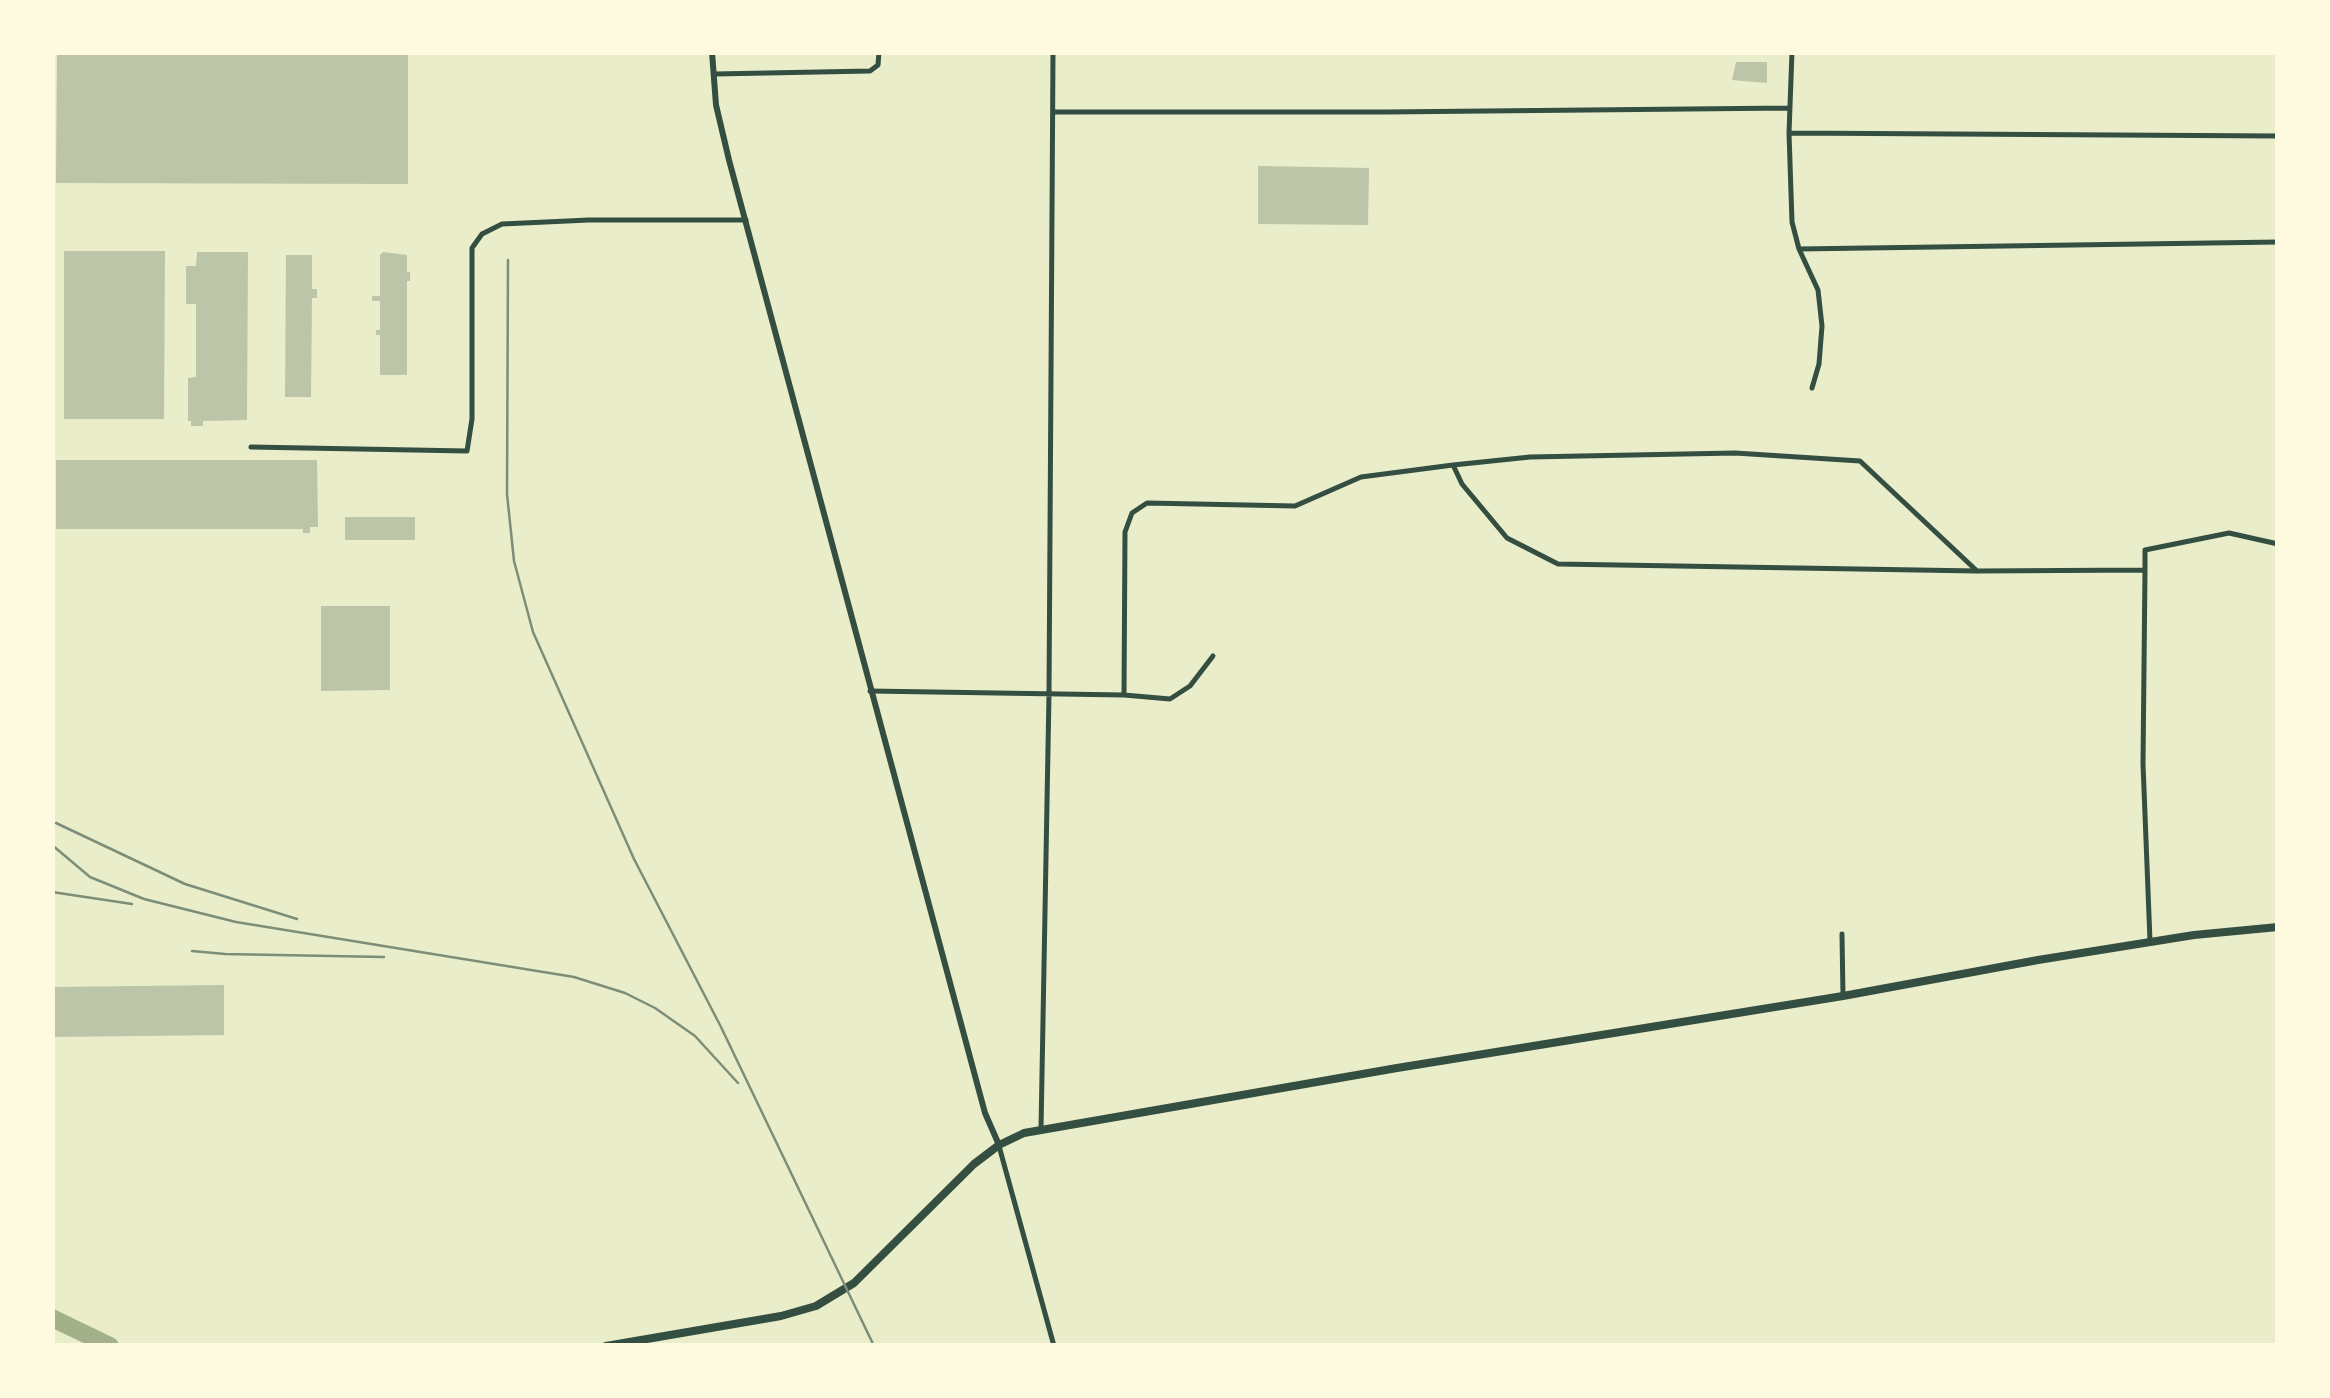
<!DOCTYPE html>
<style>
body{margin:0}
#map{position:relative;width:2330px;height:1398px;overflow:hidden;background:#e9edc9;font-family:Overpass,sans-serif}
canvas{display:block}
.frame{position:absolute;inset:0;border:55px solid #fefae0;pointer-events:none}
</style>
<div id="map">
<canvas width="2330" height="1398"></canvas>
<div class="frame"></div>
</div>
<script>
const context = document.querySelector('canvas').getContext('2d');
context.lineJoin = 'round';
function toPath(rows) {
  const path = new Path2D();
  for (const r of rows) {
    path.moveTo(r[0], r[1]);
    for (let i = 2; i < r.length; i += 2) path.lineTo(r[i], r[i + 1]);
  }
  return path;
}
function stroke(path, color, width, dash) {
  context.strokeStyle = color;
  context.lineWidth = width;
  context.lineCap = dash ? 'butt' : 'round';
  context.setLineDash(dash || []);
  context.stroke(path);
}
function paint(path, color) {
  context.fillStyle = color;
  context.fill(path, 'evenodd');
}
stroke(toPath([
 [52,1318,110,1346]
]), '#a3b18a', 18);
paint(toPath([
 [57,52,408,52,408,184,56,183],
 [1736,62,1767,62,1767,83,1732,80],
 [1258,166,1369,168,1368,225,1258,224],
 [64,251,165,251,164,419,64,419],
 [197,252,248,252,247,420,203,421,203,426,191,426,191,421,188,421,188,378,196,377,196,304,186,304,186,266,196,266],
 [383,252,407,255,407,272,410,272,410,281,407,281,407,375,380,375,380,335,376,335,376,330,380,330,380,301,372,301,372,296,380,296,380,255],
 [286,255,312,255,312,289,317,289,317,298,312,298,311,397,285,397],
 [56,460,317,460,318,527,310,527,310,533,303,533,303,529,56,529],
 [345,517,415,517,415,540,345,540],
 [321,606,390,606,390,690,321,691],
 [221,985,224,985,224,1035,52,1037,52,987]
]), '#bcc5a7');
stroke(toPath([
 [1792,52,1789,133,1792,222,1799,249,1818,290,1822,326,1819,364,1812,388],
 [715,74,870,71,878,65,879,52],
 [1053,112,1385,112,1790,108],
 [1789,133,2278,136],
 [1799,249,2278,242],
 [251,447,467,451,472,419,472,248,482,234,502,224,589,220,746,220],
 [1453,465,1462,484,1507,538,1558,564,1977,571,2145,570,2143,764,2150,941],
 [2145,570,2145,550,2229,533,2278,544],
 [870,691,1124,695,1125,532,1132,513,1147,503,1295,506,1361,477,1453,465,1530,457,1735,453,1860,461,1977,571],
 [1124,695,1170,699,1190,686,1213,656],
 [1842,934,1843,996],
 [1041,1129,1049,694,1053,52],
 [999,1146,1054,1346]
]), '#344e41', 5);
stroke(toPath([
 [712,52,716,105,729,160,985,1113,999,1145]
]), '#344e41', 6);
stroke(toPath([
 [606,1346,781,1316,816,1306,854,1283,974,1164,999,1145,1024,1133,1397,1068,1843,996,2038,960,2194,935,2278,927]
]), '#344e41', 8);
stroke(toPath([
 [508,260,507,494,514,561,533,632,634,859,721,1027,874,1346],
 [56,823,185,884,297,919],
 [52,845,90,877,144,899,236,922,574,977,625,993,655,1008,695,1036,738,1083],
 [52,892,132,904],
 [192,951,225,954,384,957]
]), '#7c8e77', 2.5);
</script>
